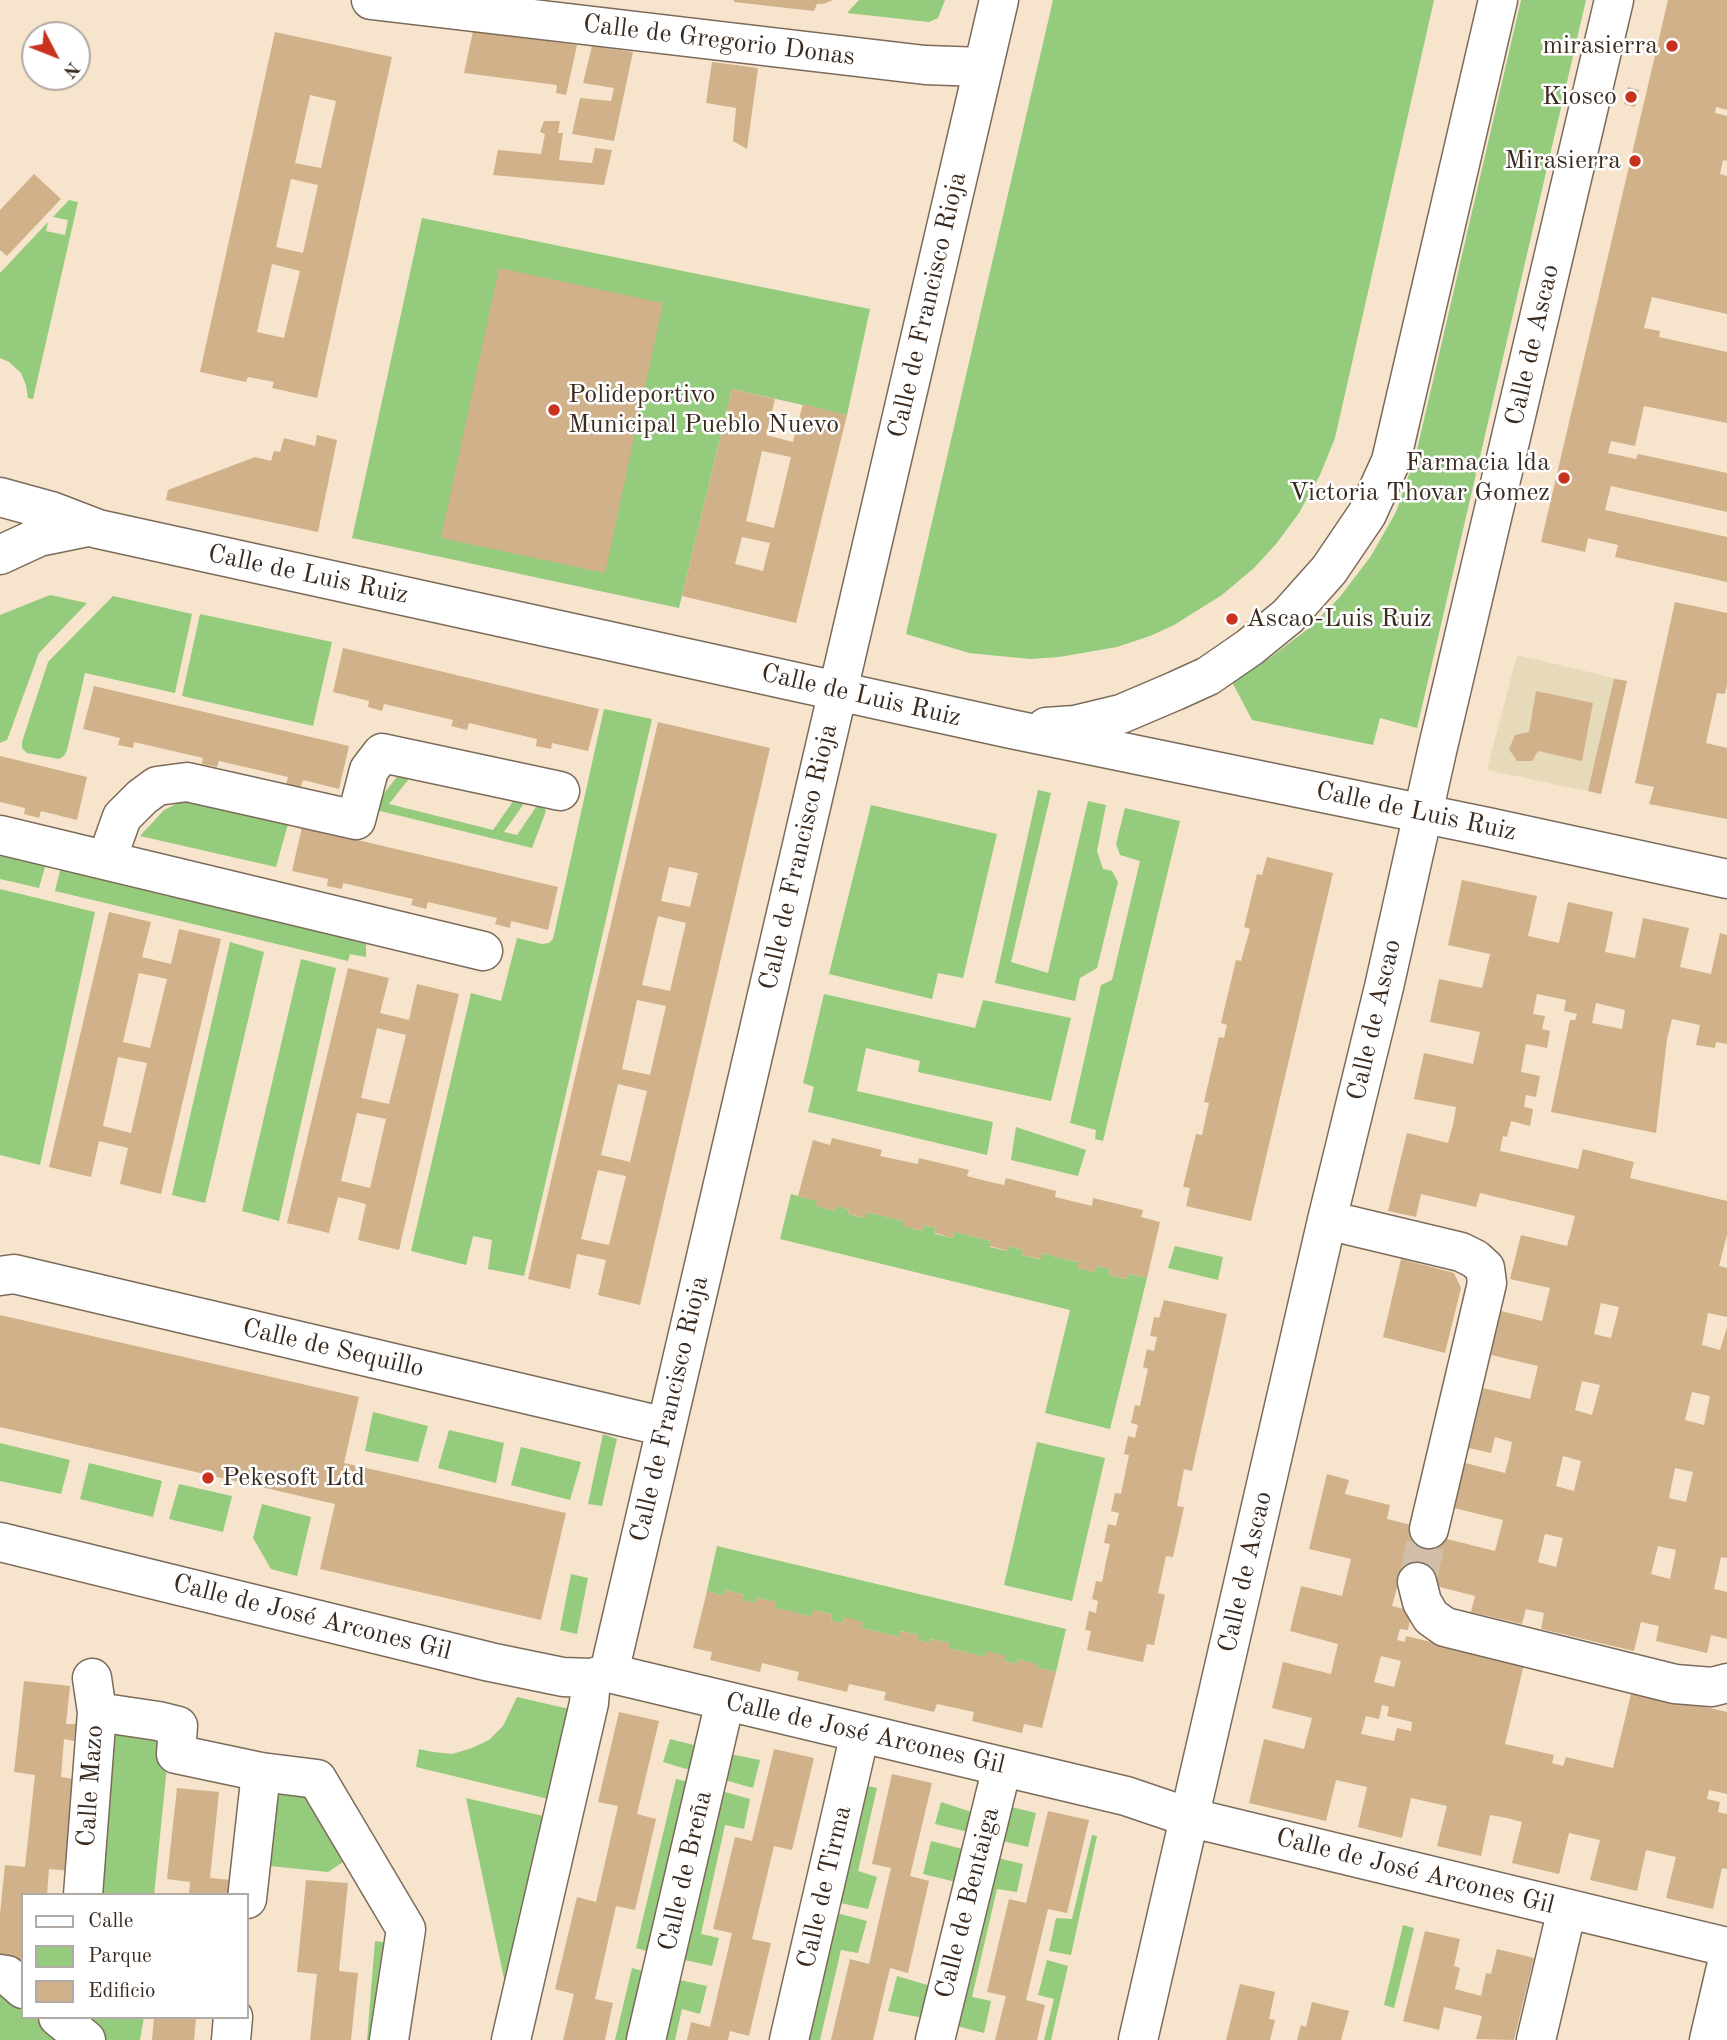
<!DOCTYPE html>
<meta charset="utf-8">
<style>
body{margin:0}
#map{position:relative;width:1727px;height:2040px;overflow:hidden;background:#f6e4cd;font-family:"Old Standard TT",serif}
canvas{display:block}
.legend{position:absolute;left:21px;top:1893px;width:228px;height:126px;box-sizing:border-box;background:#fff;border:2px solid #b1aaa5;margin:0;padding:9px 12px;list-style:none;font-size:21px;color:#3b2a1e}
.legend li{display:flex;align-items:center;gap:14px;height:35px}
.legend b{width:35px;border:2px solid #b1aaa5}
.north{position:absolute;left:21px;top:21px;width:70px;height:70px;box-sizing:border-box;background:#fff;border:2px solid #b1aaa5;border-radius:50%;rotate:132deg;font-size:19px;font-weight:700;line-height:28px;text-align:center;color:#3b2a1e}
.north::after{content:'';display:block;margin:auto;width:24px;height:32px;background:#c8321e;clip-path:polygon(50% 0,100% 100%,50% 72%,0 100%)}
</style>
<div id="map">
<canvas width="1727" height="2040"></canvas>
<ul class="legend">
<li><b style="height:9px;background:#fff"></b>Calle</li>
<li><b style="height:19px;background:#95cb7d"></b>Parque</li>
<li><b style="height:19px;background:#d1b189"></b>Edificio</li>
</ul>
<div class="north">N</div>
</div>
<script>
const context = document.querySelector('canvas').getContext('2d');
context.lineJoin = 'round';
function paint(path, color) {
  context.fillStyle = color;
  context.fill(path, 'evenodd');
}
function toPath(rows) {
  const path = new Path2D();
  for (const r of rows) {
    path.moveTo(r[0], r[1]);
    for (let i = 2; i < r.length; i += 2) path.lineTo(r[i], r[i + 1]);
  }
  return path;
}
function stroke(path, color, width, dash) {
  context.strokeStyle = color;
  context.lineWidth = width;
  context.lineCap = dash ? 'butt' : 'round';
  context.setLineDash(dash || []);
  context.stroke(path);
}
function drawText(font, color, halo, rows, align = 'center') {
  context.font = font + ' "Old Standard TT",serif';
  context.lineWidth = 5;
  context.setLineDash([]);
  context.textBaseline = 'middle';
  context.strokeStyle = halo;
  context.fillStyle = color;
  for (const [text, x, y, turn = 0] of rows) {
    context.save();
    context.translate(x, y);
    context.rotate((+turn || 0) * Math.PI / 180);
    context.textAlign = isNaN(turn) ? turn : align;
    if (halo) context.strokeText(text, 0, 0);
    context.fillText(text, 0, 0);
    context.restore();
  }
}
paint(toPath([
 [1517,655,1627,681,1601,794,1487,770]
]), '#e6daba');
paint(toPath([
 [859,0,945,0,938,18,929,22,847,13],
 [1053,0,1434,0,1335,438,1320,475,1299,513,1276,544,1254,568,1222,595,1174,625,1150,636,1117,647,1059,657,1030,659,969,653,906,634],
 [1521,0,1586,0,1417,728,1380,718,1373,745,1252,720,1232,682,1271,657,1309,628,1339,598,1371,556,1396,512,1416,454],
 [69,200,78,202,33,399,28,398,26,385,21,373,9,362,0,358,0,273,48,222,46,231,65,235,68,220,53,217],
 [422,218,870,309,847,415,732,389,679,608,352,538],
 [50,595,87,603,39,653,10,732,7,740,0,743,0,615],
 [113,596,192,614,175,693,85,673,67,750,64,756,59,759,27,753,22,748,22,742,48,662],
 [200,614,332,642,313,726,182,696],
 [604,709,652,719,524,1276,488,1269,492,1240,473,1236,466,1265,411,1251,471,993,501,1001,517,938,542,944,549,943,553,939],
 [406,773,408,780,389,804,493,830,514,800,520,799,523,805,504,832,517,835,536,807,542,804,546,811,532,848,372,809,399,774],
 [1038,790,1051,793,1011,962,1048,973,1088,801,1106,805,1097,851,1103,869,1112,871,1118,882,1097,968,1080,978,1075,1001,995,983],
 [194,802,288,824,276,867,140,836,164,810,178,803],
 [871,805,997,834,963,978,938,973,932,999,829,974],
 [1125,808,1180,821,1103,1141,1095,1139,1096,1130,1070,1123,1101,985,1112,980,1140,861,1120,855,1116,844],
 [0,849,47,860,39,888,0,879],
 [62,863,360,936,366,944,366,957,350,954,348,961,55,891],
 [0,889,95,912,40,1165,0,1155],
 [230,942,264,952,205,1203,172,1195],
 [301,959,336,968,279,1221,242,1211],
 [824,994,975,1028,983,1000,1071,1018,1051,1101,918,1072,920,1061,866,1048,857,1091,993,1122,987,1155,808,1112,814,1087,803,1083],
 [1016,1127,1086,1150,1078,1176,1011,1160],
 [791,1194,817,1201,817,1206,834,1211,836,1206,849,1209,848,1214,865,1218,867,1212,904,1221,904,1226,922,1231,923,1225,936,1228,935,1234,953,1238,954,1232,991,1241,990,1247,1007,1251,1009,1246,1023,1250,1022,1255,1040,1259,1042,1253,1060,1258,1079,1262,1078,1268,1095,1272,1097,1266,1110,1269,1109,1275,1127,1279,1129,1274,1147,1278,1110,1429,1045,1413,1070,1310,780,1239],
 [1175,1246,1223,1257,1218,1280,1168,1268],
 [373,1412,428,1426,418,1462,365,1451],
 [449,1430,504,1443,496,1483,438,1468],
 [603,1434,617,1439,602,1506,588,1504],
 [1037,1442,1105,1458,1072,1601,1004,1585],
 [0,1443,70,1460,61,1494,0,1481],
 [521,1447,581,1462,570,1500,511,1485],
 [89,1463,162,1481,153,1517,80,1499],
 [179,1484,232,1496,223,1532,169,1519],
 [262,1504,311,1517,297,1576,271,1569,253,1538],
 [717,1546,1066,1629,1056,1672,1036,1667,1036,1664,1018,1659,1016,1664,1004,1661,1005,1656,987,1652,985,1657,949,1648,949,1643,931,1639,929,1643,918,1640,918,1635,901,1631,899,1637,862,1628,845,1617,843,1623,831,1621,832,1614,813,1610,812,1617,775,1608,775,1602,757,1598,755,1603,742,1600,744,1595,726,1590,724,1596,707,1591],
 [571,1574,588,1578,577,1634,560,1630],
 [517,1697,578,1711,557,1801,416,1767,419,1749,433,1752,452,1754,472,1748,489,1740,503,1726],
 [107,1719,171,1727,154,1895,90,1895],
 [670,1739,710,1749,703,1774,663,1762],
 [720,1752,760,1760,753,1788,714,1777],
 [676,1779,701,1785,660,1955,636,1948],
 [855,1783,877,1788,858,1871,877,1877,868,1909,827,1900],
 [279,1785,313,1790,354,1855,328,1872,270,1866],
 [711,1788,750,1799,744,1829,725,1825,701,1934,719,1938,712,1966,671,1957],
 [466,1798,552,1818,509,2002],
 [941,1802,984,1816,980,1835,935,1824],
 [999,1804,1036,1813,1028,1847,990,1838],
 [1092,1835,1097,1836,1071,1955,1049,1951,1056,1918,1072,1919],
 [931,1841,975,1852,968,1885,923,1874],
 [986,1855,1023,1864,1017,1892,997,1889,972,1997,991,2001,984,2033,945,2023],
 [825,1910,867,1921,858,1953,841,1950,820,2040,795,2040],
 [1403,1925,1414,1928,1394,2008,1384,2005],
 [375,1941,397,1944,382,2040,367,2040],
 [1047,1960,1068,1966,1051,2040,1044,2040,1054,1999,1038,1995],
 [632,1968,656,1975,640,2040,615,2040],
 [897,1976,941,1989,933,2020,888,2011],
 [666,1977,707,1986,700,2014,682,2009,675,2040,651,2040],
 [0,1994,23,2009,23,2017,34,2017,65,2040,0,2040],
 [72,2017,144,2017,140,2040,102,2040]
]), '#95cb7d');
paint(toPath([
 [734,0,833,0,823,4,817,4,814,11,734,2],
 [1668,0,1727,0,1727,110,1716,107,1715,113,1727,116,1727,161,1723,160,1720,174,1727,176,1727,314,1652,297,1644,328,1660,331,1659,337,1727,352,1727,423,1644,406,1635,446,1611,441,1608,453,1636,459,1638,454,1727,473,1727,512,1611,486,1605,510,1727,537,1727,582,1615,557,1618,545,1588,538,1585,552,1541,542],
 [473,31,577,45,566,95,556,93,557,85,464,73],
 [275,32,392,57,317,398,272,388,274,382,248,377,246,382,200,372],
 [310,95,336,101,321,168,295,163],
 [291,179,318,185,303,253,276,247],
 [272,264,300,271,284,338,257,332],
 [592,46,633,52,614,141,572,134,580,98,611,101,614,88,583,83],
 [712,62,758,68,747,149,733,141,736,108,706,103],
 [1628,87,1639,90,1635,107,1624,104],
 [544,121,560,121,558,133,563,133,559,160,592,163,595,148,612,150,604,185,493,175,498,150,541,154,545,134,540,132],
 [34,174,61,199,7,256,0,250,0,210],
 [499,268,663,303,605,573,441,538],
 [732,389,775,399,766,435,793,442,803,404,847,415,796,623,682,596],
 [762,451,791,457,774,528,746,521],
 [742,537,770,543,763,571,735,564],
 [317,435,337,440,318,532,166,500,168,490,255,457,271,461,274,451,280,452,284,438,315,446],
 [1675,602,1727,613,1727,684,1725,694,1717,693,1706,743,1727,748,1727,819,1649,804,1654,787,1635,783],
 [343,648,599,709,588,751,552,743,551,749,536,746,537,739,469,723,467,730,451,726,453,720,384,704,382,711,368,707,369,701,333,692],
 [1614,679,1627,681,1601,794,1588,791],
 [94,686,349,746,339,789,303,780,301,787,286,784,288,777,219,761,217,767,202,764,203,758,134,742,133,748,118,745,120,738,83,729],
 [1536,691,1593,703,1582,761,1538,751,1532,761,1517,761,1509,749,1515,735,1529,732],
 [658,722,770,748,640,1305,598,1295,606,1260,577,1254,570,1289,528,1279],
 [669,867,698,873,690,907,661,901],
 [658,916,686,923,670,991,642,985],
 [637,1000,666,1006,650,1075,622,1069],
 [618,1084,647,1091,630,1162,601,1155],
 [598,1170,626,1176,609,1245,581,1239],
 [0,756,87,777,77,820,41,811,39,818,24,814,25,808,0,802],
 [302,827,558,887,548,930,511,921,510,928,495,924,497,918,428,902,426,909,411,905,413,899,343,883,342,889,327,886,328,879,292,871],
 [1267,857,1333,873,1251,1221,1186,1206,1190,1188,1183,1187,1196,1134,1202,1135,1209,1103,1204,1102,1219,1037,1224,1038,1227,1025,1221,1023,1236,960,1241,961,1250,929,1244,927,1257,874,1262,875],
 [1462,880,1537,896,1528,936,1559,943,1568,902,1613,912,1605,952,1635,958,1643,918,1689,928,1680,967,1711,974,1720,933,1727,935,1727,1044,1716,1042,1715,1048,1696,1045,1700,1025,1672,1019,1667,1039,1656,1133,1551,1112,1570,1020,1575,1020,1577,1014,1564,1011,1566,1000,1537,994,1533,1014,1545,1016,1542,1029,1550,1031,1547,1048,1526,1044,1521,1072,1540,1076,1536,1097,1526,1095,1524,1107,1533,1109,1530,1126,1511,1121,1507,1137,1503,1136,1500,1151,1578,1169,1583,1149,1634,1162,1630,1178,1727,1201,1727,1235,1719,1266,1727,1268,1727,1317,1708,1313,1702,1345,1720,1350,1727,1327,1727,1558,1721,1557,1714,1589,1727,1592,1727,1639,1711,1635,1707,1653,1656,1641,1659,1626,1641,1622,1634,1651,1541,1629,1544,1613,1526,1609,1522,1624,1471,1612,1475,1596,1400,1577,1392,1606,1412,1611,1408,1630,1400,1629,1397,1640,1405,1642,1406,1636,1524,1664,1505,1744,1554,1755,1552,1763,1563,1766,1566,1757,1613,1768,1632,1690,1727,1712,1727,1794,1709,1790,1707,1799,1720,1802,1718,1812,1727,1814,1727,1869,1722,1868,1713,1909,1666,1898,1676,1857,1646,1850,1637,1891,1590,1880,1600,1840,1569,1833,1559,1874,1512,1863,1522,1822,1507,1818,1490,1815,1481,1856,1437,1846,1447,1806,1411,1798,1402,1838,1358,1827,1367,1787,1336,1780,1326,1821,1249,1803,1264,1739,1304,1749,1312,1718,1272,1708,1283,1662,1331,1674,1338,1644,1290,1631,1301,1586,1342,1596,1351,1559,1309,1549,1327,1474,1349,1480,1345,1494,1390,1505,1387,1519,1448,1534,1447,1539,1495,1551,1503,1520,1454,1508,1465,1463,1505,1473,1509,1458,1512,1442,1495,1437,1491,1453,1469,1448,1483,1388,1530,1399,1538,1366,1491,1355,1501,1311,1542,1321,1550,1288,1510,1279,1521,1235,1567,1246,1575,1216,1480,1193,1476,1207,1421,1194,1416,1217,1388,1211,1407,1133,1448,1143,1453,1125,1456,1107,1414,1099,1424,1053,1473,1064,1480,1032,1430,1022,1439,979,1482,988,1490,954,1448,945],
 [1596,1003,1625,1010,1622,1029,1592,1023],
 [1601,1303,1619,1307,1611,1338,1594,1334],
 [1582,1381,1600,1385,1592,1415,1575,1410],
 [1692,1392,1710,1396,1704,1425,1685,1420],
 [1563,1456,1581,1461,1574,1491,1556,1486],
 [1675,1468,1693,1472,1686,1502,1669,1498],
 [1545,1534,1563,1538,1556,1567,1538,1562],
 [1658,1546,1676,1550,1670,1579,1651,1574],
 [1381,1656,1401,1661,1394,1687,1374,1682],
 [1382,1705,1389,1707,1387,1716,1412,1722,1411,1731,1397,1728,1394,1741,1361,1734,1366,1716,1379,1719],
 [109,912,151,922,142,957,171,964,179,929,221,939,161,1194,120,1184,128,1148,99,1141,91,1177,49,1167],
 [139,973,167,979,150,1048,123,1042],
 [118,1057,147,1063,131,1133,103,1126],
 [348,968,389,978,380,1013,409,1020,417,984,459,994,399,1250,358,1240,366,1204,338,1197,329,1233,287,1223],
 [377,1028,406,1035,389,1104,361,1098],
 [357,1113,386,1119,370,1188,341,1181],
 [832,1138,882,1150,880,1156,918,1164,919,1158,969,1170,967,1176,986,1181,1004,1185,1006,1178,1056,1191,1055,1197,1092,1206,1093,1198,1143,1210,1141,1217,1160,1222,1147,1278,1129,1274,1127,1279,1109,1275,1110,1269,1097,1266,1095,1272,1077,1268,1079,1262,1060,1258,1042,1253,1041,1259,1022,1255,1023,1250,1009,1246,1008,1251,990,1246,991,1241,954,1232,953,1238,935,1233,936,1228,923,1225,923,1231,903,1226,904,1221,867,1212,866,1218,848,1214,849,1209,836,1206,834,1211,816,1206,817,1201,798,1196,813,1140,830,1145],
 [1401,1259,1454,1273,1461,1288,1445,1353,1383,1337],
 [1164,1300,1227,1314,1192,1471,1184,1469,1177,1506,1184,1507,1173,1557,1166,1556,1158,1593,1165,1595,1154,1645,1147,1644,1143,1662,1087,1650,1091,1631,1085,1630,1089,1611,1096,1613,1098,1601,1092,1599,1096,1581,1102,1582,1106,1562,1110,1544,1104,1543,1108,1524,1116,1526,1119,1513,1111,1511,1115,1493,1121,1494,1129,1455,1124,1454,1128,1436,1135,1438,1138,1425,1131,1423,1135,1405,1140,1406,1144,1387,1148,1369,1143,1367,1147,1349,1154,1351,1157,1337,1150,1336,1154,1317,1159,1318],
 [0,1315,359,1397,344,1463,566,1513,541,1620,320,1569,335,1504,0,1427],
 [726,1590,744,1595,742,1600,755,1603,757,1598,776,1602,775,1608,794,1612,812,1617,813,1610,832,1614,831,1621,843,1623,845,1617,863,1622,862,1628,899,1637,900,1631,919,1635,918,1640,929,1643,930,1639,950,1643,949,1648,985,1657,986,1651,1006,1656,1004,1661,1016,1664,1018,1659,1037,1664,1036,1667,1056,1672,1042,1728,1024,1724,1022,1733,972,1721,974,1712,937,1704,934,1712,884,1700,886,1692,849,1684,847,1692,797,1680,799,1672,762,1663,760,1672,710,1660,712,1652,693,1648,707,1591,724,1596],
 [24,1681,70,1686,66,1724,76,1724,74,1741,64,1739,61,1777,80,1780,71,1871,49,1869,47,1895,23,1895,23,1961,0,1958,0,1914,5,1865,25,1867,35,1775,14,1772],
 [619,1712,659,1721,637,1814,656,1819,635,1910,616,1906,595,1999,613,2003,605,2040,563,2040,574,1994,555,1989,577,1897,596,1902,618,1806,598,1802],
 [774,1749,814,1758,792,1850,774,1846,752,1939,771,1943,749,2036,730,2031,728,2040,687,2040,691,2022,710,2027,732,1933,713,1929,735,1837,752,1841],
 [892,1774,932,1783,910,1876,929,1881,908,1973,890,1968,873,2040,831,2040,850,1959,869,1964,890,1872,891,1868,872,1864],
 [177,1788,219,1792,210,1878,231,1880,229,1895,189,1895,190,1882,167,1879],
 [1048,1811,1089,1820,1067,1913,1048,1909,1026,2000,1045,2005,1037,2040,995,2040,1006,1996,987,1992,1009,1899,1026,1903],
 [306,1880,348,1883,339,1971,358,1973,351,2040,310,2040,317,1974,297,1972],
 [1425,1931,1460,1939,1454,1966,1460,1968,1455,1989,1481,1996,1486,1973,1491,1974,1497,1949,1534,1958,1514,2040,1476,2039,1482,2016,1444,2007,1439,2030,1403,2021],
 [1240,1984,1275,1992,1269,2019,1275,2020,1270,2040,1226,2040],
 [1312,2002,1349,2011,1341,2040,1297,2040,1301,2025,1306,2027],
 [154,2017,196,2017,194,2040,152,2040]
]), '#d1b189');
stroke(toPath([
 [1417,1582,1429,1529]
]), '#d1bfaa', 38, [38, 19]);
const minor = toPath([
 [371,0,925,65,983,67],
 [0,497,51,511,98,529,1011,729,1488,827,1727,879],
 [0,555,39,537,88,527],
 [1046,727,1075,725,1121,714,1175,691,1208,676,1250,647,1288,616,1329,570,1367,514,1391,461,1498,0],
 [0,835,483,951],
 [110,861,112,845,122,817,142,797,157,786,187,782,356,820,369,770,382,753,560,791],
 [1327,1220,1461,1252,1475,1259,1485,1268,1487,1283,1429,1529],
 [0,1276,14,1274,666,1427],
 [0,1542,490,1662,563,1677,591,1678,609,1673,1126,1796,1188,1817,1727,1947],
 [1417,1582,1422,1602,1431,1617,1445,1627,1675,1684,1712,1687,1727,1683],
 [609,1673,999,0],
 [97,1712,158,1721,178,1726,176,1754,261,1772,317,1779,406,1929,389,2040],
 [83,1895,97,1712,92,1678],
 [247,1899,261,1772],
 [0,1974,7,1975,23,1989],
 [58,2017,86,2040],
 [231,2040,233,2017],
 [511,2040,589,1703,591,1678],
 [646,2040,725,1701],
 [789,2040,860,1733],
 [935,2040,1002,1767],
 [1138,2040,1327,1220,1384,987,1437,751,1614,0],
 [1536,2040,1567,1909],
 [1709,2040,1727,1963]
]);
stroke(minor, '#7c6b5b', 41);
stroke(minor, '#fff', 38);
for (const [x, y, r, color] of [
 [1672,46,7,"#c8321e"],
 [1631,97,7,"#c8321e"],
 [1635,161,7,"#c8321e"],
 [554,410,7,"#c8321e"],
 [1564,478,7,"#c8321e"],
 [1232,619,7,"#c8321e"],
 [208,1478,7,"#c8321e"]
]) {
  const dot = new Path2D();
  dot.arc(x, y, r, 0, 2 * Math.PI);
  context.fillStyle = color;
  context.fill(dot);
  stroke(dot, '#fff', 2.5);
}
drawText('26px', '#3b2a1e', '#fff', [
 ["Calle de Gregorio Donas",719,41,7],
 ["Calle de Francisco Rioja",928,305,-77],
 ["Calle de Ascao",1533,345,-77],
 ["Calle de Luis Ruiz",308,575,12],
 ["Calle de Luis Ruiz",861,696,13],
 ["Calle de Luis Ruiz",1416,812,12],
 ["Calle de Francisco Rioja",799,857,-77],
 ["Calle de Ascao",1375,1020,-77],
 ["Calle de Sequillo",333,1349,13],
 ["Calle de Francisco Rioja",670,1409,-77],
 ["Calle de Ascao",1246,1572,-77],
 ["Calle de José Arcones Gil",312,1618,14],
 ["Calle de José Arcones Gil",865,1734,13],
 ["Calle Mazo",91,1786,-86],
 ["Calle de Breña",686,1871,-77],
 ["Calle de José Arcones Gil",1415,1872,14],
 ["Calle de Tirma",825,1887,-77],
 ["Calle de Bentaiga",968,1903,-76]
]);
drawText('26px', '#3b2a1e', '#fff', [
 ["mirasierra",1658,46],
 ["Kiosco",1617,97],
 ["Mirasierra",1621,161],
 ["Polideportivo",568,395,"left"],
 ["Municipal Pueblo Nuevo",568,425,"left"],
 ["Farmacia lda",1550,463],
 ["Victoria Thovar Gomez",1550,493],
 ["Ascao-Luis Ruiz",1246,619,"left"],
 ["Pekesoft Ltd",222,1478,"left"]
], 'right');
</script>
